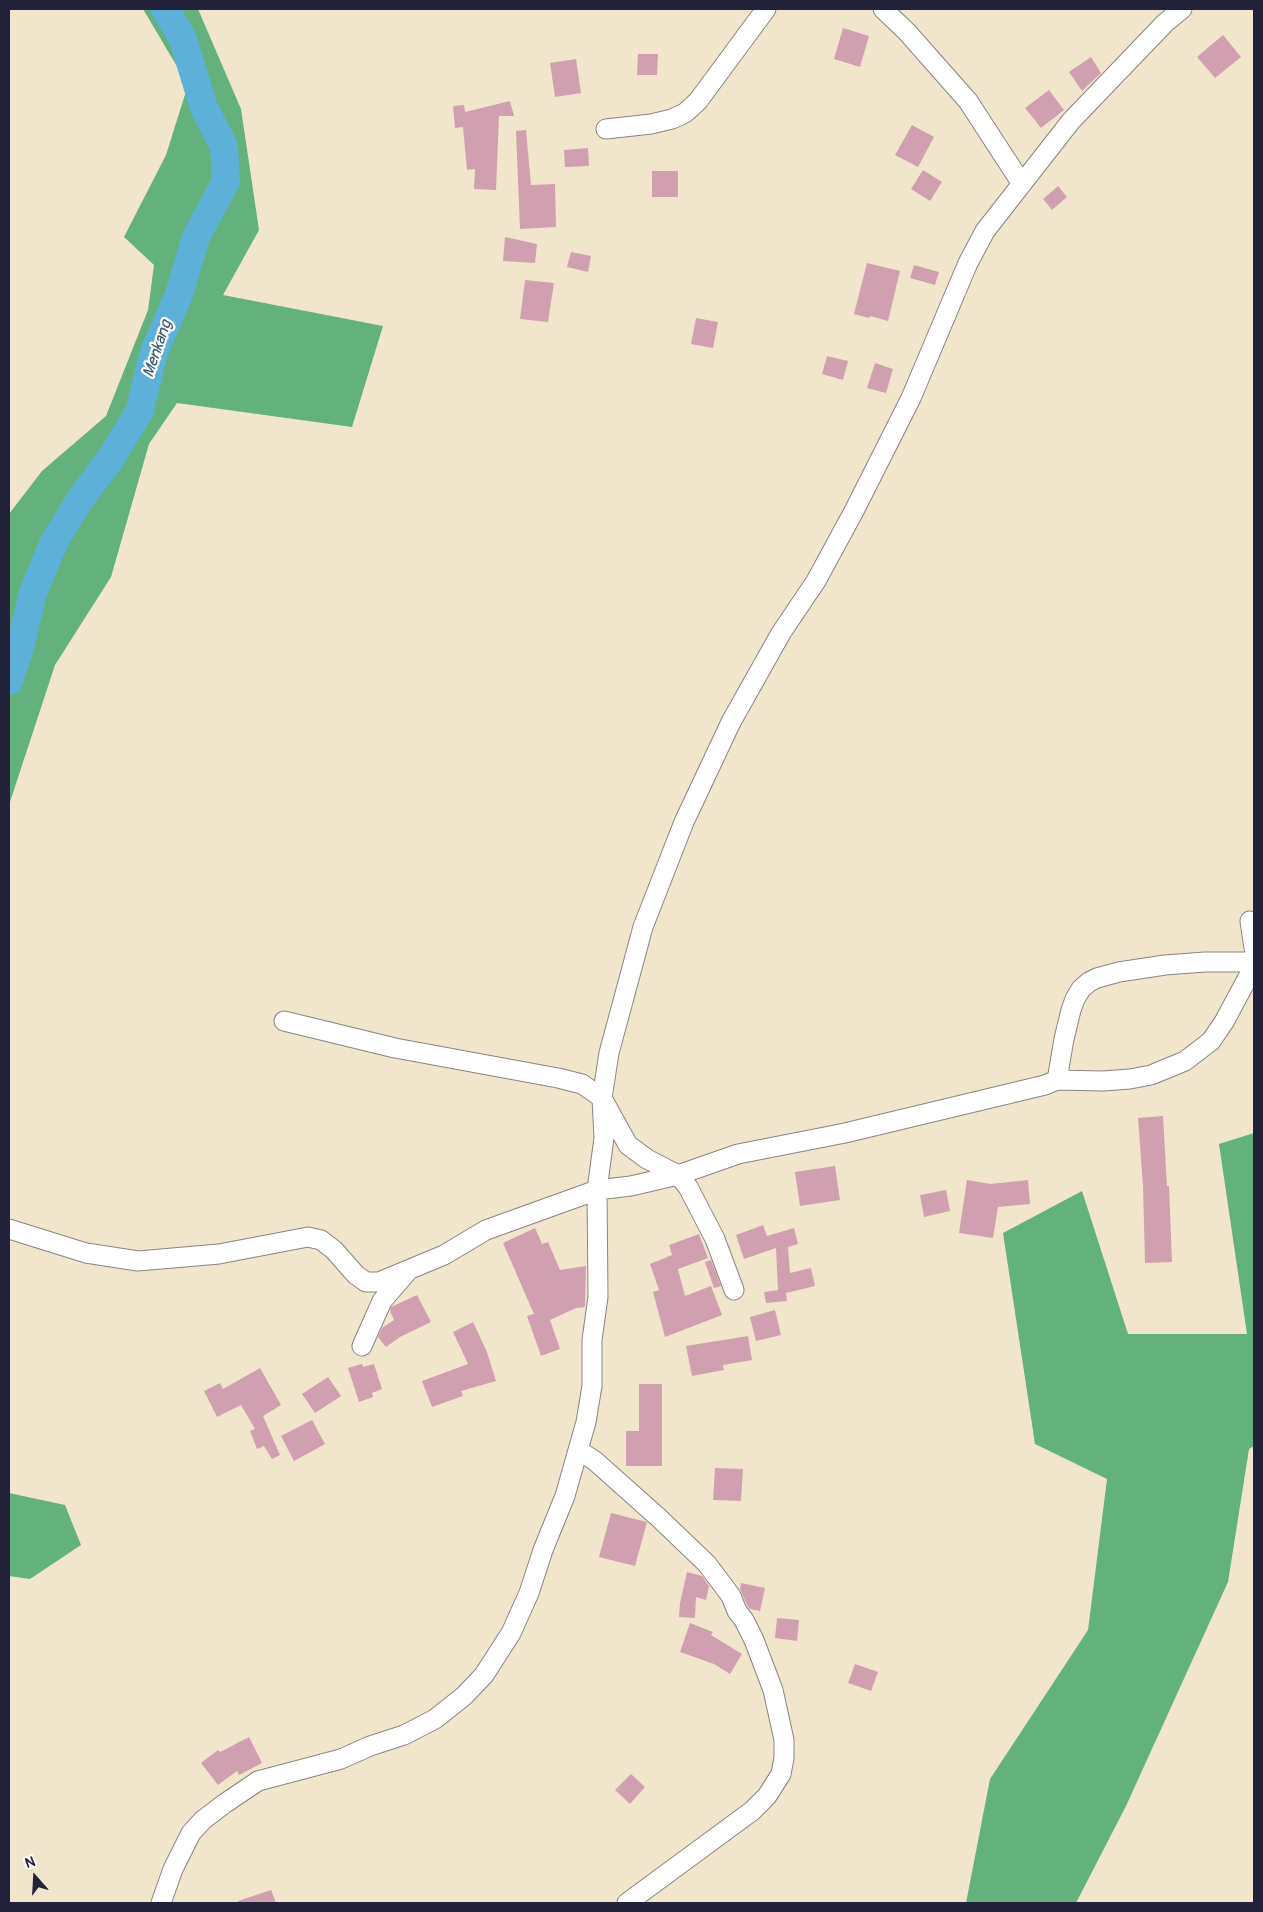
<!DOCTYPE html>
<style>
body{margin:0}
#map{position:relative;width:1263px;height:1912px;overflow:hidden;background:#f1e6cb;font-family:Pangolin,sans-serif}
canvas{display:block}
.frame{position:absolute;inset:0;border:10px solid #22223b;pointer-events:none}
.north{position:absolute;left:10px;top:1852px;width:50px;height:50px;-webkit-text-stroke:4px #fdfcf7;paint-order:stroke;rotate:341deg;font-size:14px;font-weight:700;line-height:20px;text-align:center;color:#22223b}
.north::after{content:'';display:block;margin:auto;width:18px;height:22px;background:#22223b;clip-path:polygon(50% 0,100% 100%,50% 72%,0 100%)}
</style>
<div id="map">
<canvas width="1263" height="1912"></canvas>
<div class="frame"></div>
<div class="north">N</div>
</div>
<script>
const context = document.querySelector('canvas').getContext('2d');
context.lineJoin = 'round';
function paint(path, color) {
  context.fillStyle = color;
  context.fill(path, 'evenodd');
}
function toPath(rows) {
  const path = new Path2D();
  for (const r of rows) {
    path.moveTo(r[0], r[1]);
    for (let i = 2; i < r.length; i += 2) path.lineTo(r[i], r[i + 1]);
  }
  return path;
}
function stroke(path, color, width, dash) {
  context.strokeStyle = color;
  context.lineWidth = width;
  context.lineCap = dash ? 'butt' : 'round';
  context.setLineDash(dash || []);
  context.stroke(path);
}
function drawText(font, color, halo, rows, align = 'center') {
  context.font = font + ' Pangolin,sans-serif';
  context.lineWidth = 4.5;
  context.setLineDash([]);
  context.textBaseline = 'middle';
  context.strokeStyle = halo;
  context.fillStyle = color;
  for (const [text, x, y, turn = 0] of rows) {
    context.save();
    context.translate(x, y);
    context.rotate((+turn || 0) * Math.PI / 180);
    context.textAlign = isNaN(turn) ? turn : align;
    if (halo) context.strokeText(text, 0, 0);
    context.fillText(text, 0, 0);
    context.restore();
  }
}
paint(toPath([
 [143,9,198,9,241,109,259,230,223,295,383,326,352,427,177,403,149,444,111,577,55,665,9,805,9,514,42,471,106,416,148,310,154,265,124,237,166,155,188,85],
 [1254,1133,1254,1446,1249,1449,1228,1582,1126,1806,1076,1903,966,1903,990,1779,1088,1630,1107,1479,1035,1444,1003,1233,1082,1191,1128,1334,1247,1334,1219,1144],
 [9,1493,65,1505,81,1545,30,1579,9,1576]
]), '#63b27d');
stroke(toPath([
 [9,681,20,648,33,592,54,542,81,498,111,458,139,412,154,352,179,294,196,237,226,181,224,146,204,108,183,39,165,9]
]), '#5db1d9', 28);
paint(toPath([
 [843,28,869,36,860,67,834,59],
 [1223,35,1241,57,1215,78,1197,57],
 [638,54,658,54,657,75,637,75],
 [1091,57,1101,73,1082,91,1069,72],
 [576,59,581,93,555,97,550,63],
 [1049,90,1064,110,1041,128,1025,108],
 [510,101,514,116,499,116,496,190,474,189,475,169,467,170,463,127,455,128,453,106,464,105,465,112],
 [912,125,934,137,918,167,895,155],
 [526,130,531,185,555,184,556,227,520,229,516,131],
 [588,148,589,166,565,167,564,150],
 [923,170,942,182,930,201,911,189],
 [652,171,678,171,678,197,652,197],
 [1058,186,1067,197,1052,210,1043,199],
 [505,237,537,244,535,263,503,261],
 [571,252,591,256,588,272,567,267],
 [867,263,900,271,888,321,870,316,869,318,854,314],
 [914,265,939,272,935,285,910,278],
 [525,280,554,283,548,322,520,319],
 [696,318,718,322,713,348,691,344],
 [827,356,848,361,843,380,822,374],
 [875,363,893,369,886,393,867,388],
 [1163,1116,1167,1186,1169,1186,1172,1262,1145,1263,1143,1186,1138,1118],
 [835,1166,840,1200,800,1206,795,1172],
 [967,1180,991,1184,1028,1180,1030,1204,998,1207,993,1238,959,1233],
 [946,1190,950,1211,924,1217,920,1195],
 [763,1225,767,1236,794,1228,798,1244,788,1247,790,1273,811,1268,815,1286,786,1293,787,1301,766,1303,764,1292,778,1290,776,1248,744,1259,736,1235],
 [535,1228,542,1244,548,1242,560,1270,586,1266,585,1307,576,1308,550,1320,560,1349,541,1356,527,1316,534,1314,503,1243],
 [699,1234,708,1258,678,1269,685,1296,711,1286,722,1315,665,1337,653,1292,659,1290,650,1264,672,1255,669,1245],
 [711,1260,721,1286,714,1288,705,1262],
 [417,1295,431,1322,400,1337,386,1347,378,1337,382,1328,394,1320,390,1311,391,1307],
 [775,1310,781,1335,756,1341,750,1317],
 [473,1322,487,1352,496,1381,461,1391,463,1396,432,1407,422,1381,468,1364,453,1332],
 [748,1336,752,1360,723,1365,724,1370,692,1376,686,1346],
 [362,1364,363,1367,374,1364,382,1389,372,1393,373,1397,359,1402,348,1368],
 [260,1368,281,1405,263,1416,280,1455,272,1459,264,1446,257,1449,250,1431,255,1429,241,1405,217,1417,204,1391,220,1383,223,1389],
 [328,1377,341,1396,315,1413,302,1394],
 [639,1384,662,1384,662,1466,626,1466,626,1431,639,1431],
 [312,1420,325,1444,294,1461,281,1436],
 [715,1468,743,1469,741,1501,713,1500],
 [611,1513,647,1522,635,1566,599,1557],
 [687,1572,702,1576,709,1586,706,1600,696,1597,695,1618,679,1617,680,1603],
 [741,1583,765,1588,760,1611,750,1609,747,1605,740,1589],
 [777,1618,799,1620,797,1641,775,1638],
 [690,1623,713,1632,711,1635,742,1654,730,1674,714,1664,680,1652],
 [855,1664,878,1672,871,1691,848,1683],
 [249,1737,262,1763,239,1775,237,1771,218,1785,201,1763,218,1750,220,1752],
 [631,1774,645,1787,630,1804,615,1790],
 [271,1890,276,1903,238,1903,238,1901]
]), '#d1a0b0');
const minor = toPath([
 [883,9,907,32,968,101,1022,184],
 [606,129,651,124,672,119,685,113,698,101,766,9],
 [1250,921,1254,948],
 [284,1021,395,1048,558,1078,582,1084,602,1098,628,1145,647,1159,678,1175,688,1187,715,1239,734,1290],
 [1057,1080,1103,1081,1130,1079,1151,1075,1185,1061,1211,1041,1224,1022,1254,966],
 [9,1229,86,1253,138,1261,219,1254,308,1237,321,1240,334,1250,356,1275,366,1282,379,1282,444,1255,486,1230,597,1190,631,1186,678,1175,738,1154,845,1133,1045,1085,1057,1080,1064,1039,1071,1010,1075,999,1081,989,1089,982,1097,978,1119,972,1165,965,1205,962,1254,962],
 [362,1346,382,1301,407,1272],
 [578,1450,595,1461,659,1518,707,1564,731,1596,737,1611,744,1620,754,1640,773,1690,784,1740,784,1758,781,1774,767,1796,752,1811,627,1903],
 [161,1903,173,1869,191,1833,203,1820,224,1804,258,1781,341,1759,370,1746,404,1735,435,1719,464,1696,484,1675,511,1633,529,1593,543,1550,565,1496,586,1422,592,1386,592,1340,598,1297,597,1190,604,1138,602,1098,609,1053,643,927,684,822,731,722,781,633,816,581,854,511,911,398,968,263,985,231,1071,121,1165,23,1182,9]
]);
stroke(minor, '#8a8483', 21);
stroke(minor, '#fff', 19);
drawText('italic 16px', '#3a5b7a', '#fdfcf7', [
 ["Menkang",158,349,-71]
]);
</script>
